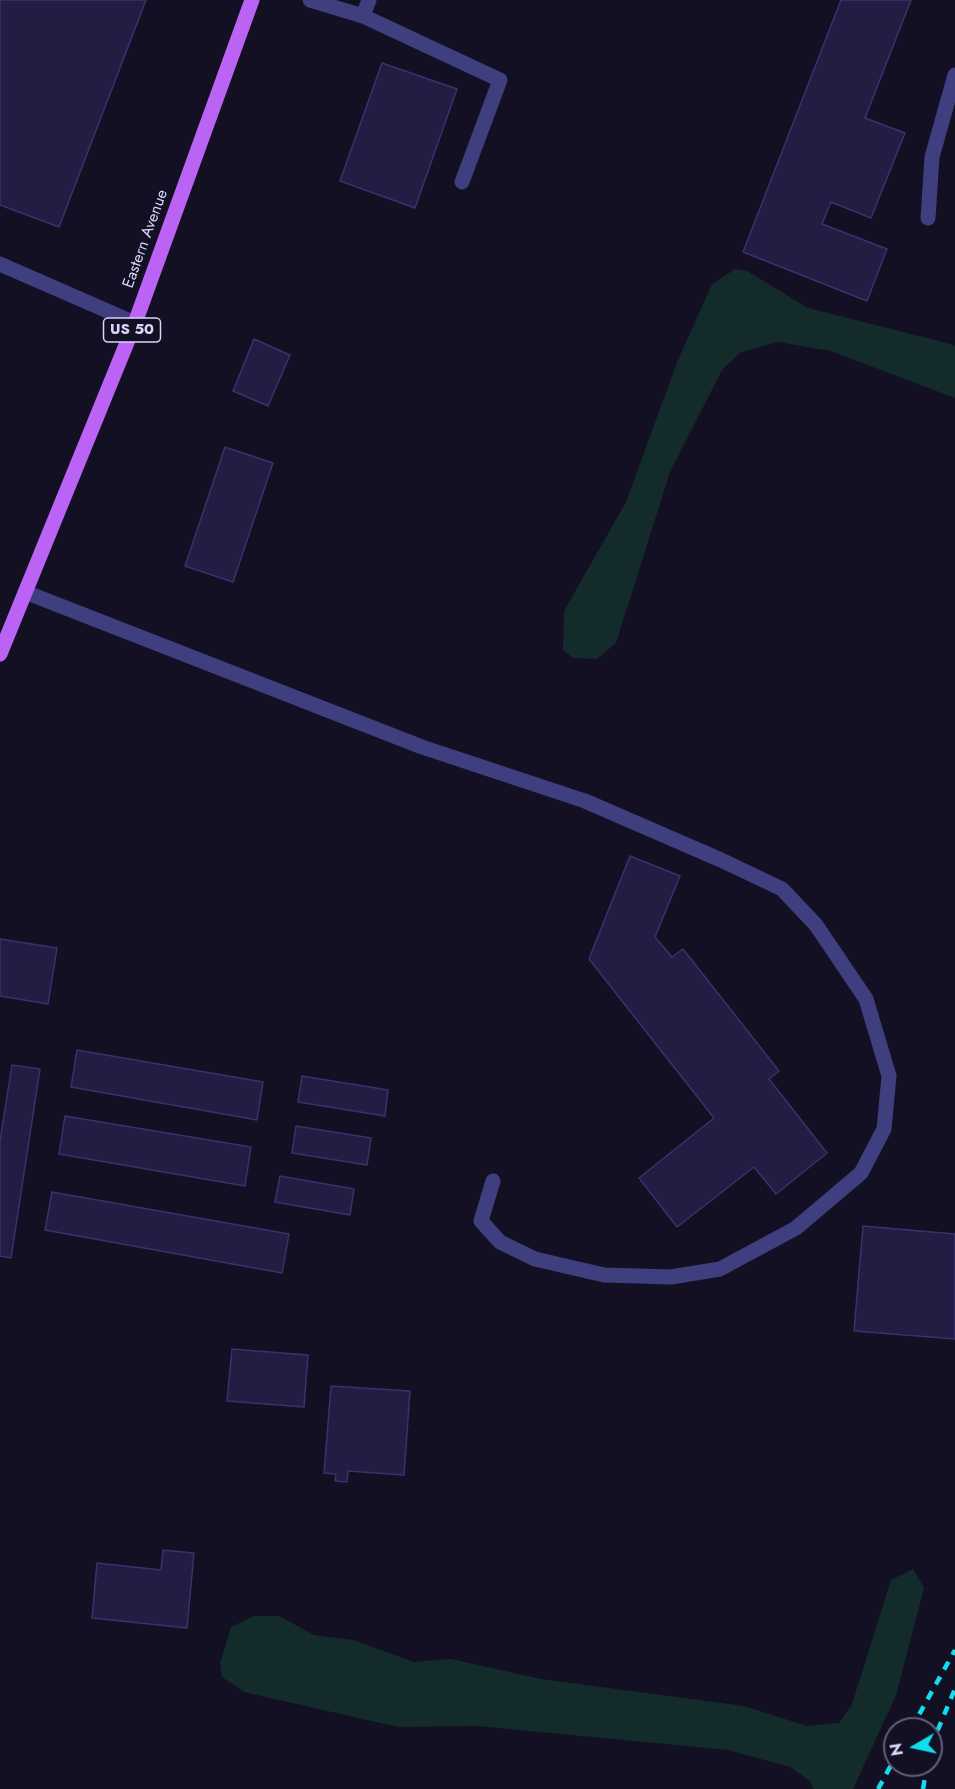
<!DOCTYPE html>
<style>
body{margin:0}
#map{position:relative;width:955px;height:1789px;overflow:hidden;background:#131023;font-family:Jost,sans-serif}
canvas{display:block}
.north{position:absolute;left:883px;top:1717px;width:60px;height:60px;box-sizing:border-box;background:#131023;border:2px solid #625f7a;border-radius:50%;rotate:261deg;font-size:16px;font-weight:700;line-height:24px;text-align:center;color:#d8d5fc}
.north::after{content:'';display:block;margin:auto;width:21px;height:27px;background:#10dded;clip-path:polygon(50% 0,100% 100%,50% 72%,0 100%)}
</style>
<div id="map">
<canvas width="955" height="1789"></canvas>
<div class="north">N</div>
</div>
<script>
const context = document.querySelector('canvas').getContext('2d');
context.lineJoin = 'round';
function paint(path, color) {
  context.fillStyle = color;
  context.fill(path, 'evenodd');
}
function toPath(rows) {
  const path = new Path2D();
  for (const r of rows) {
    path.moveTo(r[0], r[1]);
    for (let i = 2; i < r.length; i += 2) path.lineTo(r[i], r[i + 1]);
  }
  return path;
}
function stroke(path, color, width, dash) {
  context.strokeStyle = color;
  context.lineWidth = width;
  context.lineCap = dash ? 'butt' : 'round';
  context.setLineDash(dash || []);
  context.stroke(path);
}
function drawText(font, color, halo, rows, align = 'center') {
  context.font = font + ' Jost,sans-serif';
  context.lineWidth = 6;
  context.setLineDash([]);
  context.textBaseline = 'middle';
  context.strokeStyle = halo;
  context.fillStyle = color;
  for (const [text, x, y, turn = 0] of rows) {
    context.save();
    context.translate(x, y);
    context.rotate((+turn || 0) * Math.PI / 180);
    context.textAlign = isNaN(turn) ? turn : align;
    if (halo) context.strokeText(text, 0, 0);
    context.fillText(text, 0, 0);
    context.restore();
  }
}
paint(toPath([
 [735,269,747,271,808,308,947,343,955,346,955,398,831,351,778,342,741,352,722,370,670,472,616,643,597,659,573,658,563,650,564,611,626,502,678,360,712,284],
 [913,1569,924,1588,896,1695,853,1789,814,1789,810,1781,790,1767,728,1750,478,1726,398,1727,244,1692,222,1677,220,1663,231,1627,254,1616,279,1616,314,1635,353,1640,414,1662,451,1659,541,1679,744,1706,807,1726,839,1723,852,1704,891,1580]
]), '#132c2b');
const building = toPath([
 [0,0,146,0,59,227,0,205,0,0],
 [841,0,911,0,865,118,905,133,871,218,831,202,822,224,887,249,867,301,743,252,841,0],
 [382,63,457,89,415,208,340,181,382,63],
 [254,339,290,355,268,406,233,391,254,339],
 [225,447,273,463,233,582,185,566,225,447],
 [630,856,680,876,655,937,672,957,683,949,779,1071,769,1079,827,1153,776,1194,754,1167,677,1227,639,1178,714,1118,589,959,630,856],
 [0,939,57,948,48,1004,0,996,0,939],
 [77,1050,263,1082,257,1120,71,1087,77,1050],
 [12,1065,40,1069,11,1258,0,1256,0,1141,12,1065],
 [302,1076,388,1090,385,1116,298,1102,302,1076],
 [65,1116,251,1147,245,1186,59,1154,65,1116],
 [296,1126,371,1138,367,1165,292,1153,296,1126],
 [280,1176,354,1189,350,1215,275,1202,280,1176],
 [52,1192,289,1234,282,1273,45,1230,52,1192],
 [863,1226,955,1234,955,1339,854,1331,863,1226],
 [232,1349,308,1355,304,1407,227,1401,232,1349],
 [331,1386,410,1391,404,1475,348,1471,347,1482,335,1481,336,1474,324,1473,331,1386],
 [163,1550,194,1553,187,1628,92,1618,97,1563,161,1570,163,1550]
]);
paint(building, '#241d43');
stroke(building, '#3b316d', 1.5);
stroke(toPath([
 [310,0,363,16,369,0],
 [363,16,500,80,462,182],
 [928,218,932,157,955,75],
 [0,264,135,323],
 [25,592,422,747,585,801,721,860,782,889,816,925,866,999,889,1076,884,1129,861,1173,796,1228,720,1269,671,1277,604,1275,535,1259,500,1242,481,1221,493,1181]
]), '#3f3e7f', 15);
stroke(toPath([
 [0,654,135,323,252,0]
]), '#ba63f4', 15);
stroke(toPath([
 [911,1729,955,1650],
 [931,1746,955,1689],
 [878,1789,895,1758],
 [923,1789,927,1765]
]), '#10dded', 4.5, [9, 8]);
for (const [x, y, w] of [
 [132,330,57]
]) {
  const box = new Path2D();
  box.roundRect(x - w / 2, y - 12, w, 24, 4.5);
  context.fillStyle = '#131023';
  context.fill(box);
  stroke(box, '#d8d5fc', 1.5);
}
drawText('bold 15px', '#d8d5fc', null, [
 ["US 50",132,330]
]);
drawText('16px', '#d8d5fc', '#131023', [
 ["Eastern Avenue",146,239,-70]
]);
</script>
